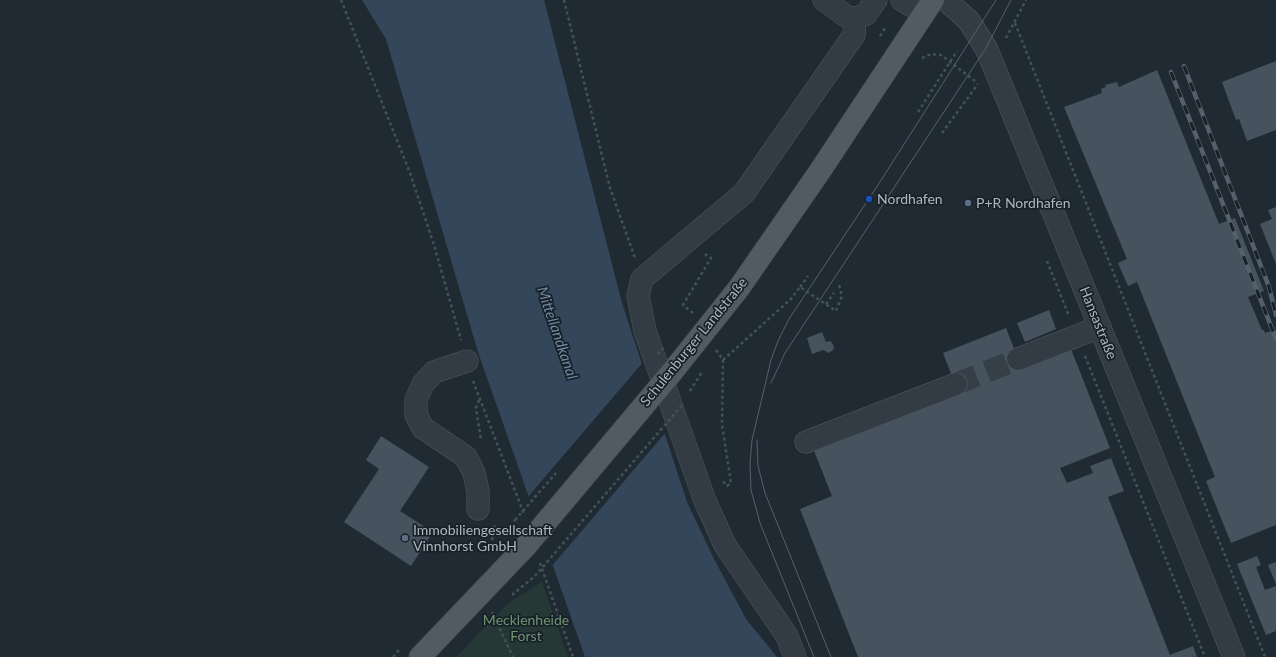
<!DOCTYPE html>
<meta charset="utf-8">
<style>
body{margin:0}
canvas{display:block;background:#202a33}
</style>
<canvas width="1276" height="657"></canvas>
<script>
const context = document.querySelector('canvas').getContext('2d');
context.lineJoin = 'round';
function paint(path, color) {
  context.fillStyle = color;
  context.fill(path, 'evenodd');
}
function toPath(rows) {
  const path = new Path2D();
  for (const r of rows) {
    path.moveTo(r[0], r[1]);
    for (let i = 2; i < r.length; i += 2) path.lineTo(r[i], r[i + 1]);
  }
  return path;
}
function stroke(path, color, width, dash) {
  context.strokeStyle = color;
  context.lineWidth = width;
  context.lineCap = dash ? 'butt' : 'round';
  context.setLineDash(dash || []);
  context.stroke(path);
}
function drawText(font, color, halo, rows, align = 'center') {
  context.font = font + ' Lato,sans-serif';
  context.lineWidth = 3.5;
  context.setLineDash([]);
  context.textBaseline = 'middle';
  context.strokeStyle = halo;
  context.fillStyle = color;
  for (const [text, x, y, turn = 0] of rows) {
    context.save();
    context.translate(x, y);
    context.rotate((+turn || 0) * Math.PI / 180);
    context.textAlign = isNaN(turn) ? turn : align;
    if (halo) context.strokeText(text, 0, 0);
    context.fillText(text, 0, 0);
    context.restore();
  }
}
paint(toPath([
 [542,582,568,657,456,657,508,603]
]), '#253836');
paint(toPath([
 [362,0,544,0,622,303,687,502,713,557,746,619,777,657,585,657,478,352,386,39]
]), '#34475a');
paint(toPath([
 [644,361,666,432,551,567,527,498]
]), '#202a33');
paint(toPath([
 [1276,61,1276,130,1247,141,1239,119,1236,120,1222,82],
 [1157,70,1219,224,1235,218,1264,291,1248,297,1262,330,1264,330,1265,333,1276,330,1276,525,1231,543,1206,481,1215,477,1137,282,1128,286,1118,263,1127,259,1064,107,1102,93,1101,89,1106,87,1105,85,1117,82,1119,87],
 [1276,207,1276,264,1260,224,1272,219,1268,210],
 [1049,310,1056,329,1025,342,1017,323],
 [1006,328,1022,369,1071,349,1110,448,1060,468,1067,483,1093,473,1090,466,1111,458,1124,491,1108,497,1170,655,1193,646,1197,657,858,657,800,509,832,496,814,451,959,394,943,353],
 [822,332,826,342,830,341,833,344,834,349,829,353,823,350,812,354,807,338],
 [381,436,429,467,400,511,433,532,411,566,344,522,379,469,366,460],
 [1257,556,1261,565,1256,567,1265,590,1276,586,1276,631,1266,635,1237,564],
 [1276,562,1276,584,1268,565]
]), '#46525d');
stroke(toPath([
 [956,384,1018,359]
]), '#353f48', 22, [22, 11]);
const minor = toPath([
 [824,0,846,16,855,19,866,14,876,0],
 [902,0,924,13],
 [946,0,969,21,986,48,992,62,1234,657],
 [1018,359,1100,327],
 [467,361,434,372,423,384,416,400,416,415,423,428,466,457,474,473,478,491,478,509],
 [806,442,956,384],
 [795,657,787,636,725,545,705,501,645,331,638,296,642,279,744,193,854,35,855,19]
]);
const major = toPath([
 [672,372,739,288,820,171,933,0],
 [420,657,525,547]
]);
stroke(minor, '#505a62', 23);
stroke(major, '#3c454e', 23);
stroke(toPath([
 [341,0,410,173,434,245,461,340],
 [564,0,610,188,635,258],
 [1015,23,1265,657],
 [880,36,886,27],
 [1006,38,1026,0],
 [922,58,931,54,941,55,975,81],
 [918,112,957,51],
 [942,133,978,84],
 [1047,261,1069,316],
 [800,287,808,276],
 [826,304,834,293],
 [693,313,683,305,711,258,705,254],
 [716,350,723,360,722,425,731,483,727,486,722,480],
 [1085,356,1205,657],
 [723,360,791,299,800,287,836,311,842,296,839,285],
 [473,381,524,514],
 [690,391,702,372],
 [479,400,476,408,481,440],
 [507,531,515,520],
 [490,552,495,523],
 [540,563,573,657],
 [512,595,535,576],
 [492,612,513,657],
 [393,657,399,650]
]), '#415354', 2.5, [3, 3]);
stroke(minor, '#333c44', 22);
stroke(major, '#515b64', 22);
stroke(toPath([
 [771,383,785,353,986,48,1011,0],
 [757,440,758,466,765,493,831,657],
 [814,657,760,523,751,490,750,463,752,440,771,360,778,341,789,319,878,185,996,0]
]), '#55606b', 1);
const rail = toPath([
 [1184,66,1269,287,1276,315],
 [1171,72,1276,339]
]);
stroke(rail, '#55606b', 4.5);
stroke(rail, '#192128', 3, [9]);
const majorBridge = toPath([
 [525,547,672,372]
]);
stroke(majorBridge, '#3c454e', 23, []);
stroke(toPath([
 [658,354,663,348],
 [515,520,556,473],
 [535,576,683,404]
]), '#415354', 2.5, [3, 3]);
stroke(majorBridge, '#515b64', 22);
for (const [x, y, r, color] of [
 [869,199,4,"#1a4fb4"],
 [968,203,4,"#5c6f8a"],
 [405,538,4,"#5c6f8a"]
]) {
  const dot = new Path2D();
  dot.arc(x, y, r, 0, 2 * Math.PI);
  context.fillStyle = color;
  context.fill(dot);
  stroke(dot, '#192128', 1.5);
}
drawText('14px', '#adb7c1', '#192128', [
 ["Nordhafen",877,199],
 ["P+R Nordhafen",976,203],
 ["Immobiliengesellschaft",413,530],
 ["Vinnhorst GmbH",413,546]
], 'left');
drawText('14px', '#adb7c1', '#192128', [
 ["Hansastraße",1098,323,68],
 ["Schulenburger Landstraße",694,342,-51]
]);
drawText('14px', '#6f9573', '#192128', [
 ["Mecklenheide",526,620],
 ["Forst",526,636]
]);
drawText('italic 15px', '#6f8aa4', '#192128', [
 ["Mittellandkanal",557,333,71]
]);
</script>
